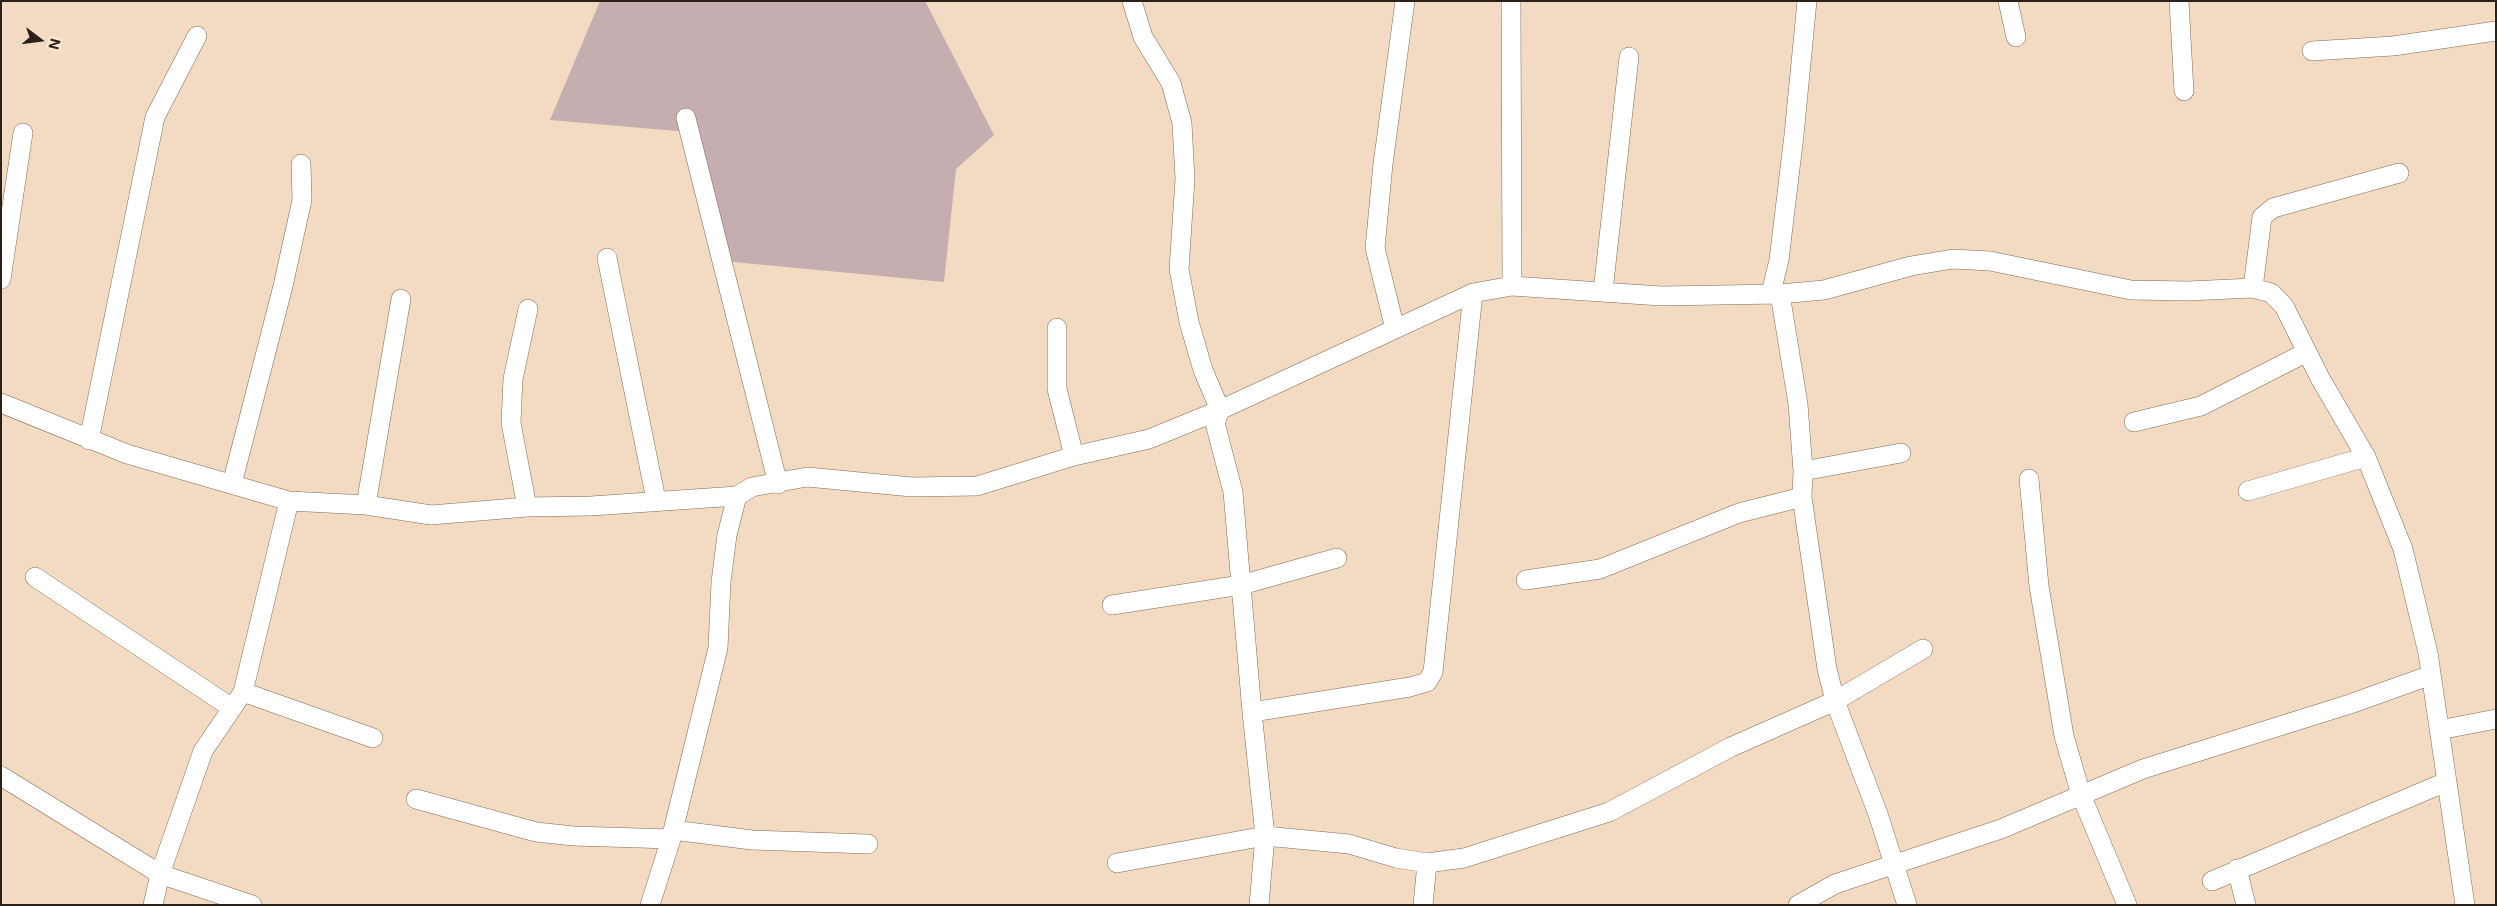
<!DOCTYPE html>
<style>
body{margin:0}
#map{position:relative;width:2497px;height:906px;overflow:hidden;background:#f3dac2;font-family:Inter,sans-serif}
canvas{display:block}
.frame{position:absolute;inset:0;border:2px solid #2b2118;pointer-events:none}
.north{position:absolute;left:15px;top:15px;width:50px;height:50px;-webkit-text-stroke:4px #fce8d5;paint-order:stroke;rotate:105deg;font-size:14px;font-weight:700;line-height:20px;text-align:center;color:#2b2118}
.north::after{content:'';display:block;margin:auto;width:18px;height:22px;background:#2b2118;clip-path:polygon(50% 0,100% 100%,50% 72%,0 100%)}
</style>
<div id="map">
<canvas width="2497" height="906"></canvas>
<div class="frame"></div>
<div class="north">N</div>
</div>
<script>
const context = document.querySelector('canvas').getContext('2d');
context.lineJoin = 'round';
function paint(path, color) {
  context.fillStyle = color;
  context.fill(path, 'evenodd');
}
function toPath(rows) {
  const path = new Path2D();
  for (const r of rows) {
    path.moveTo(r[0], r[1]);
    for (let i = 2; i < r.length; i += 2) path.lineTo(r[i], r[i + 1]);
  }
  return path;
}
function stroke(path, color, width, dash) {
  context.strokeStyle = color;
  context.lineWidth = width;
  context.lineCap = dash ? 'butt' : 'round';
  context.setLineDash(dash || []);
  context.stroke(path);
}
paint(toPath([
 [600,1,925,1,994,135,956,169,944,282,723,261,688,132,550,120]
]), '#c6adb0');
const minor = toPath([
 [1132,1,1143,37,1171,83,1182,123,1185,179,1179,269,1189,322,1203,370,1220,410,1215,423,1233,492,1252,712,1265,836,1259,905],
 [1511,1,1512,286],
 [2008,1,2016,37],
 [2179,1,2184,91],
 [2312,51,2393,46,2496,31],
 [686,118,778,484],
 [607,258,656,500],
 [1,279,23,133],
 [2253,288,2262,217,2273,208,2399,173],
 [1603,291,1629,57],
 [1771,293,1779,260,1794,135,1807,1],
 [1780,294,1798,404,1803,471,1802,497,1827,669,1835,701,1878,814,1907,905],
 [1057,328,1057,389,1074,456],
 [1395,329,1375,248,1383,164,1405,1],
 [1,403,127,454,289,501,366,505,431,515,527,507,591,506,737,496,727,535,721,582,718,648,671,839,650,905],
 [2134,422,2201,406,2307,352],
 [89,440,155,117,197,36],
 [1803,471,1901,453],
 [2029,479,2039,586,2064,736,2081,795,2127,905],
 [232,484,283,286,302,200,301,164],
 [2248,491,2366,457],
 [737,496,752,487,807,477,912,487,977,486,1074,456,1149,439,1220,410,1473,293,1512,286,1661,296,1780,294,1824,290,1911,266,1953,259,1990,261,2131,290,2188,291,2253,288,2271,293,2284,306,2320,378,2366,457,2403,549,2428,653,2465,905],
 [366,505,401,299],
 [527,507,511,423,513,379,528,309],
 [35,577,232,708],
 [1526,580,1600,569,1739,513,1802,497],
 [1112,605,1241,585,1337,558],
 [243,692,373,738],
 [1252,712,1410,687,1427,682,1433,672,1473,293],
 [2439,730,2496,719],
 [1,776,160,874,252,905],
 [416,799,536,832,574,836,671,839],
 [673,830,752,840,868,844],
 [1117,863,1265,836,1349,844,1396,858,1427,863,1464,858,1609,812,1731,747,1835,701,1923,649],
 [2237,869,2246,905],
 [2212,881,2446,782],
 [153,905,160,874,203,751,243,692,289,501],
 [1423,905,1427,863],
 [1798,905,1835,884,2001,829,2143,769,2350,704,2431,675]
]);
stroke(minor, '#816b55', 20);
stroke(minor, '#fff', 19);
</script>
